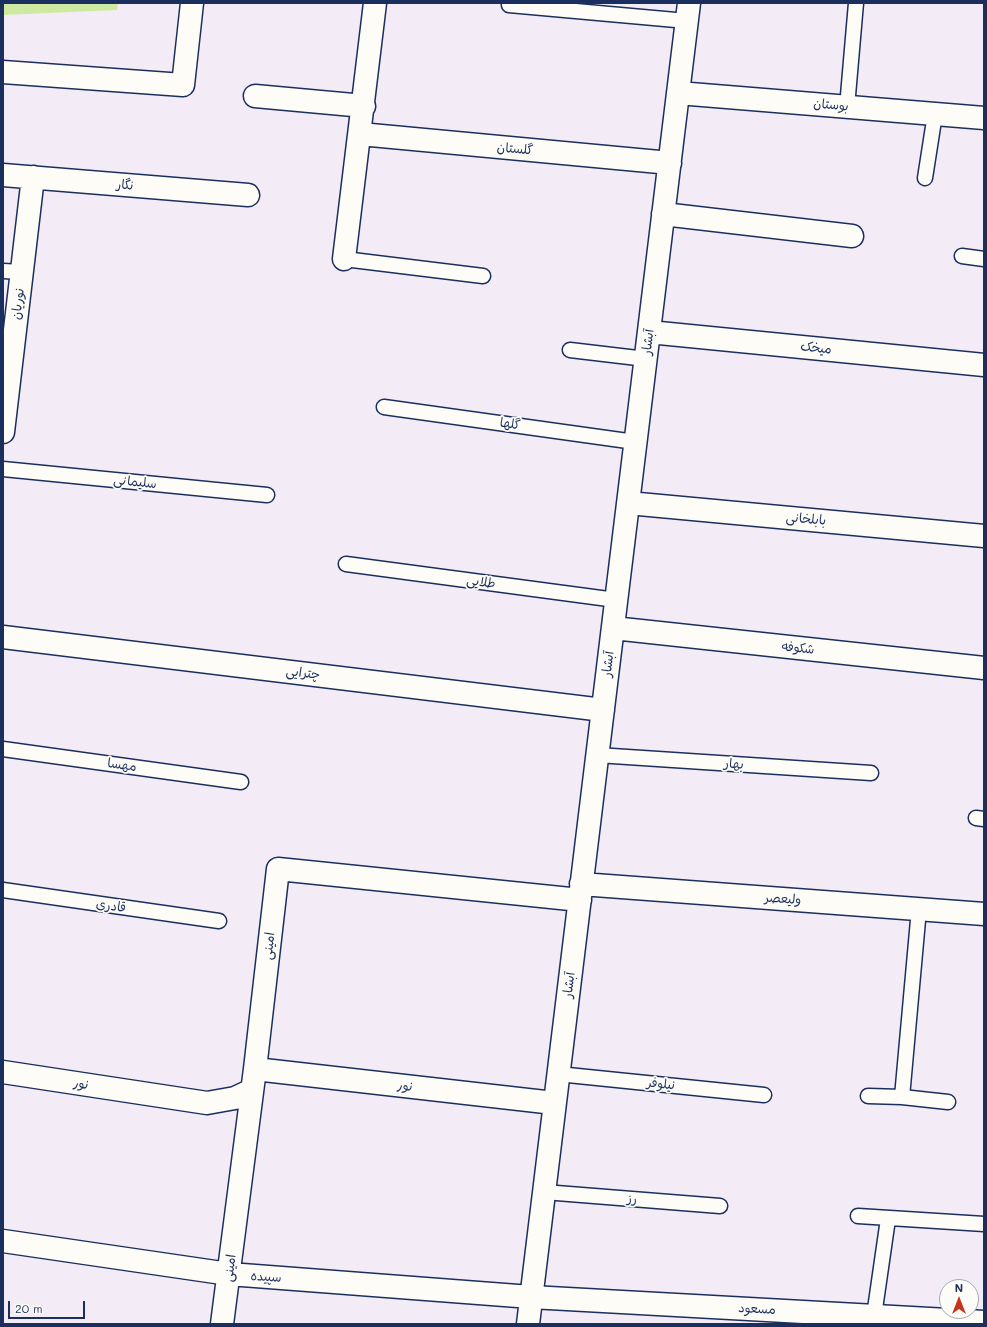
<!DOCTYPE html>
<meta charset="utf-8">
<style>
body{margin:0}
#map{position:relative;width:987px;height:1327px;overflow:hidden;background:#f3ecf7;font-family:Mali,sans-serif}
canvas{display:block}
.frame{position:absolute;inset:0;border:4px solid #1b2f5e;pointer-events:none}
.north{position:absolute;left:939px;top:1279px;width:40px;height:40px;box-sizing:border-box;background:#fdfcf7;border:1px solid #a3aaba;border-radius:50%;rotate:0deg;font-size:11px;font-weight:700;line-height:16px;text-align:center;color:#1b2f5e}
.north::after{content:'';display:block;margin:auto;width:14px;height:18px;background:#c8321e;clip-path:polygon(50% 0,100% 100%,50% 72%,0 100%)}
.scale{position:absolute;left:8px;top:1301px;width:77px;height:18px;box-sizing:border-box;border:2px solid #1b2f5e;border-top:0;padding-left:5px;font-size:12px;line-height:14px;white-space:nowrap;color:#1b2f5e;-webkit-text-stroke:3px #fdfcf7;paint-order:stroke}
</style>
<div id="map">
<canvas width="987" height="1327"></canvas>
<div class="frame"></div>
<div class="north">N</div>
<div class="scale">20 m</div>
</div>
<script>
const context = document.querySelector('canvas').getContext('2d');
context.lineJoin = 'round';
function paint(path, color) {
  context.fillStyle = color;
  context.fill(path, 'evenodd');
}
function toPath(rows) {
  const path = new Path2D();
  for (const r of rows) {
    path.moveTo(r[0], r[1]);
    for (let i = 2; i < r.length; i += 2) path.lineTo(r[i], r[i + 1]);
  }
  return path;
}
function stroke(path, color, width, dash) {
  context.strokeStyle = color;
  context.lineWidth = width;
  context.lineCap = dash ? 'butt' : 'round';
  context.setLineDash(dash || []);
  context.stroke(path);
}
function drawText(font, color, halo, rows, align = 'center') {
  context.font = font + ' Mali,"Playpen Sans Arabic",sans-serif';
  context.lineWidth = 3.5;
  context.setLineDash([]);
  context.textBaseline = 'middle';
  context.strokeStyle = halo;
  context.fillStyle = color;
  for (const [text, x, y, turn = 0] of rows) {
    context.save();
    context.translate(x, y);
    context.rotate((+turn || 0) * Math.PI / 180);
    context.textAlign = isNaN(turn) ? turn : align;
    if (halo) context.strokeText(text, 0, 0);
    context.fillText(text, 0, 0);
    context.restore();
  }
}
paint(toPath([
 [3,3,118,3,117,10,3,15]
]), '#ceeaa1');
const lane = toPath([
 [509,5,687,21],
 [847,107,856,3],
 [925,178,935,114],
 [962,256,984,259],
 [344,259,483,276],
 [3,271,22,272],
 [570,350,646,359],
 [384,407,635,442],
 [3,469,267,495],
 [346,564,616,600],
 [3,749,241,782],
 [597,755,871,773],
 [976,818,984,819],
 [3,890,219,921],
 [558,1074,764,1095],
 [868,1096,902,1097,948,1102],
 [902,1097,919,909],
 [544,1192,720,1206],
 [858,1216,984,1224],
 [874,1316,888,1219]
]);
const street = toPath([
 [3,72,183,85,192,3],
 [678,93,984,118],
 [255,96,364,106],
 [360,134,670,163],
 [3,175,248,195],
 [663,214,852,236],
 [344,259,375,3],
 [649,332,984,365],
 [3,432,33,177],
 [628,503,984,536],
 [613,628,984,668],
 [3,637,603,710],
 [581,884,984,914],
 [255,1069,554,1103],
 [3,1072,207,1103,235,1098,252,1090],
 [3,1241,229,1274,531,1297,984,1322],
 [222,1324,255,1069,278,869,580,900],
 [528,1324,689,3]
]);
stroke(lane, '#1b2f5e', 17);
stroke(street, '#1b2f5e', 25);
stroke(lane, '#fdfcf7', 14);
stroke(street, '#fdfcf7', 22);
drawText('13px', '#1b2f5e', '#fdfcf7', [
 ["بوستان",831,105,5],
 ["گلستان",515,149,5],
 ["نگار",125,185,5],
 ["نوریان",18,304,-83],
 ["آبشار",648,342,-83],
 ["میخک",816,348,6],
 ["گلها",510,424,8],
 ["سلیمانی",135,482,6],
 ["بابلخانی",806,519,5],
 ["طلایی",481,582,8],
 ["شکوفه",798,648,6],
 ["آبشار",608,664,-83],
 ["چترایی",303,673,7],
 ["بهار",734,764,4],
 ["مهسا",122,765,8],
 ["ولیعصر",783,899,4],
 ["قادری",111,906,8],
 ["امینی",269,946,-84],
 ["آبشار",569,985,-83],
 ["نور",81,1084,9],
 ["نیلوفر",661,1084,6],
 ["نور",405,1086,7],
 ["رز",632,1199,5],
 ["امینی",230,1268,-83],
 ["سپیده",266,1277,4],
 ["مسعود",757,1309,3]
]);
</script>
